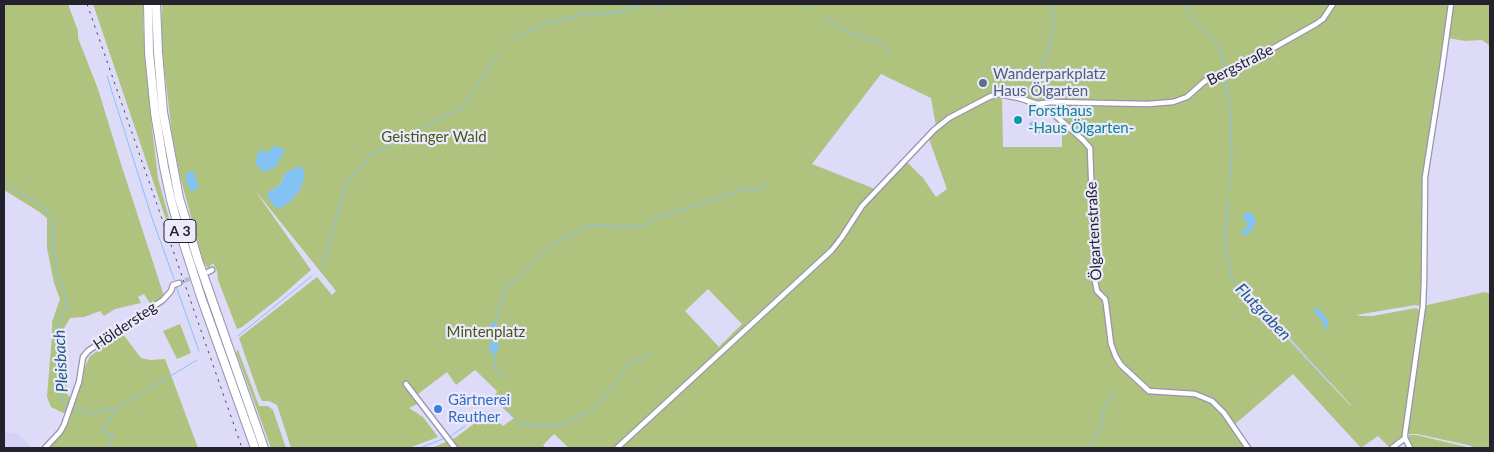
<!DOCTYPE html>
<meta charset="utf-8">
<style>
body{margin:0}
#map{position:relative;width:1494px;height:452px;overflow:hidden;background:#dedbf9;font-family:Lato,sans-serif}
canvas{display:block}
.frame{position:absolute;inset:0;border:5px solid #23222d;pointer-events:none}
</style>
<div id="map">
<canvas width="1494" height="452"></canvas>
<div class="frame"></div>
</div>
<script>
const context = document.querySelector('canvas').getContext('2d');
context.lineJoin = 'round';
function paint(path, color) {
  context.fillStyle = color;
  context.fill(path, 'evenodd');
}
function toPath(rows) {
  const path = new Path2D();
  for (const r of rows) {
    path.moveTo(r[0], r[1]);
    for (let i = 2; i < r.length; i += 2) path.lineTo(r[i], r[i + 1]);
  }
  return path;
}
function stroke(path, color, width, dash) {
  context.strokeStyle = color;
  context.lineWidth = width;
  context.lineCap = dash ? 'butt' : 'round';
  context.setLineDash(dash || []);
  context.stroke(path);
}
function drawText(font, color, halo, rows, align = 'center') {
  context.font = font + ' Lato,sans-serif';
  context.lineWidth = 4.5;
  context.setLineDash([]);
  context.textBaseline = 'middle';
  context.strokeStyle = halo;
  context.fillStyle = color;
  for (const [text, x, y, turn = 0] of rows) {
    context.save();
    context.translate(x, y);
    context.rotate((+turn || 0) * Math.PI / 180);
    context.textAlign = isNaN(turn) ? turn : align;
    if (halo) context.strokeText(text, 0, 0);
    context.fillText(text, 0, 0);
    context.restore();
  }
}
paint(toPath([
 [4,432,18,434,32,448,4,448]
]), '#d6d1f6');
paint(toPath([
 [4,4,68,4,78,31,78,38,98,89,121,164,164,296,151,305,144,294,138,297,141,303,115,309,104,316,100,311,84,317,70,318,63,330,67,394,72,399,67,411,63,413,51,407,47,397,52,336,52,322,60,299,54,283,47,248,47,218,38,211,4,190],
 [93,4,143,4,143,26,152,128,158,178,174,237,172,237],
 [162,4,1440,4,1451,6,1451,4,1490,4,1490,48,1489,45,1482,40,1465,41,1448,38,1425,177,1423,306,1485,292,1490,294,1490,448,1475,448,1468,445,1417,434,1407,434,1422,306,1415,305,1356,315,1361,316,1373,316,1416,308,1420,311,1403,436,1390,448,1378,436,1361,448,1293,374,1234,425,1214,400,1206,396,1189,390,1170,391,1145,387,1146,391,1149,393,1189,394,1210,402,1224,415,1247,448,569,448,554,434,543,445,546,448,432,448,455,438,479,420,487,412,503,426,514,418,493,398,497,392,496,390,475,370,456,385,447,372,414,397,419,403,409,408,423,417,438,437,409,448,291,448,277,405,269,401,262,401,259,395,239,338,317,277,332,295,336,291,254,189,311,270,279,298,242,327,237,329,218,280,217,271,213,263,208,268,203,261,180,176,172,134,161,40],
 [881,74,931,98,936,126,875,189,812,164],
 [1002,97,1018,100,1051,117,1062,127,1062,147,1003,147],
 [929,139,947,189,936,197,923,178,907,162],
 [290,171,301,188,294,198,267,192,274,189,279,186,286,172],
 [1240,284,1351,405,1351,406,1265,315],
 [708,289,742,324,719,347,685,311],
 [180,324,191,353,177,359,163,331],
 [123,334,141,358,151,360,165,359,198,448,47,448,65,429,75,399,77,399,85,367,90,356],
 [238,350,259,406,268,406,273,410,286,448,271,448,236,352],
 [1409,435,1416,435,1471,448,1412,448,1409,439]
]), '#afc27e');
paint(toPath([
 [1032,121,1038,123,1044,129,1044,133,1038,134,1035,133,1029,124],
 [274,146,285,149,276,167,263,172,255,163,259,150,268,152],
 [301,166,305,174,301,188,294,198,286,205,276,209,268,197,267,192,274,189,279,186,286,172],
 [193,171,199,187,196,190,191,191,186,182,186,173],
 [1248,212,1253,214,1256,221,1253,229,1248,234,1244,235,1242,234,1241,231,1245,229,1248,224,1242,217,1245,213],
 [1316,308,1320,310,1327,319,1329,327,1327,329,1326,329,1323,323,1314,311,1313,309],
 [491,323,495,323,498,326,500,335,500,338,498,340,492,339,490,335],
 [491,342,496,342,499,344,497,354,490,353,489,345]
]), '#84c2f4');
stroke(toPath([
 [655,4,661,7,668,4,678,5,688,4],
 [808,4,812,9],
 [1184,4,1192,19,1211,36,1223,57,1225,73],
 [824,18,849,32,877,42,890,53],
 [511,39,548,22,567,19,587,13,604,14,620,12,645,4],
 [1041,70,1044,57,1049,48,1052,34,1053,24,1052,4],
 [107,76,152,218,174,279],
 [1225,77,1230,111,1232,156,1229,190],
 [4,183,41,206,54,221,53,247,57,274,64,290,65,308,57,328,60,387,64,403,68,406],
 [1228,199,1225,244,1232,280,1330,382],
 [322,268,346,184,369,156,463,107,499,53],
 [177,287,177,288],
 [177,289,199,351],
 [495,323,506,286,517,280,553,244,583,229,594,225,624,227,648,224,653,218,715,200,745,188,757,191,767,184],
 [238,336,312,276],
 [493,352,496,371,504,377],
 [495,400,521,425,557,426,592,410,618,380,629,363,652,354],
 [71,408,84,412,95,413,109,408,113,410,111,420,106,422,102,428,104,432,113,434,109,448],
 [114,410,197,360],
 [451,436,465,426],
 [420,448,445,438],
 [1088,448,1096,439,1104,418,1103,410,1115,390]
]), '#84c2f4', 1);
stroke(toPath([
 [179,283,196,276]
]), '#b9b6d0', 4.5, [4.5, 2]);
const minor = toPath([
 [1037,104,1051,102,1148,104,1173,102,1187,97,1205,81,1221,76,1245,64,1316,24,1323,19,1333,4],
 [208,272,212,270],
 [406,384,455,448],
 [45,448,60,432,64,425,79,382,83,357,88,351,163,300,171,291,173,285,179,283],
 [617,448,832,250,842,237,862,206,934,130,949,118,989,97,998,94,1019,98,1037,104,1056,116,1083,140,1090,148,1095,281,1097,291,1105,299,1106,304,1111,344,1116,357,1121,365,1149,391,1195,394,1212,401,1224,413,1248,448],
 [1392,448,1405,438],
 [1410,448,1405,438,1405,434,1423,306,1424,281,1425,177,1442,69,1451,4]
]);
const motorway = toPath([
 [148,4,149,52,155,113,164,167,171,200,179,229,201,297,255,448],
 [156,4,158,52,163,112,179,198,198,260,264,448]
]);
stroke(minor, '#9794b0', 7);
stroke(motorway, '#9794b0', 10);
stroke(minor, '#fff', 4.5);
stroke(motorway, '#fff', 8);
stroke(toPath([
 [87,4,242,448]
]), '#474655', 1, [2.5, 5]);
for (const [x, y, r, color] of [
 [983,83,5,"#5c6f8a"],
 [1018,120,5,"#0f9aa8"],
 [438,409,5,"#3f7fe0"]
]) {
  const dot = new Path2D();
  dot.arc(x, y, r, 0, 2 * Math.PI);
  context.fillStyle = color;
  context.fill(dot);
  stroke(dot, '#ebe9fc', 2);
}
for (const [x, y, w] of [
 [180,231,32]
]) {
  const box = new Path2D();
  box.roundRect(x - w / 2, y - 11.5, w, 23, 4);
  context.fillStyle = '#ebe9fc';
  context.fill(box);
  stroke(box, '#23222d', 1);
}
drawText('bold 14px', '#23222d', null, [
 ["A 3",180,231]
]);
drawText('15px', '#23222d', '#ebe9fc', [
 ["Bergstraße",1240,65,-27],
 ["Ölgartenstraße",1094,231,-93],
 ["Höldersteg",125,326,-34]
]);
drawText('15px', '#4e5e75', '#ebe9fc', [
 ["Wanderparkplatz",993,74],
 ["Haus Ölgarten",993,91]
], 'left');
drawText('15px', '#0d838f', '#ebe9fc', [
 ["Forsthaus",1028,111],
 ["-Haus Ölgarten-",1028,128]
], 'left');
drawText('15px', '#485615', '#ebe9fc', [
 ["Geistinger Wald",434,137],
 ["Mintenplatz",486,332]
]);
drawText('15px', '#366cbe', '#ebe9fc', [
 ["Gärtnerei",448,400],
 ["Reuther",448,417]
], 'left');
drawText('italic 16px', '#205983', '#ebe9fc', [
 ["Flutgraben",1263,312,46],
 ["Pleisbach",61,361,-93]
]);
</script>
